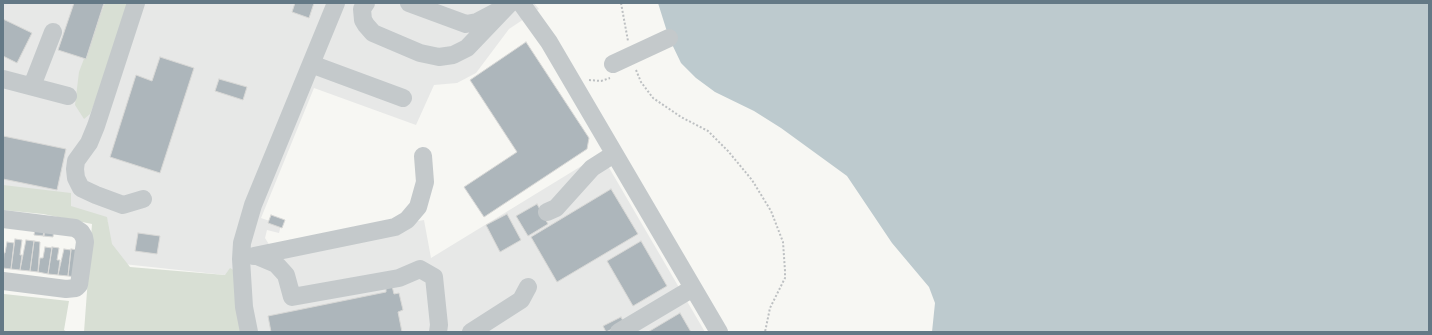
<!DOCTYPE html>
<style>
body{margin:0}
#map{position:relative;width:1432px;height:335px;overflow:hidden;background:#f7f7f3;font-family:"Open Sans",sans-serif}
canvas{display:block}
.frame{position:absolute;inset:0;border:4px solid #647986;pointer-events:none}
</style>
<div id="map">
<canvas width="1432" height="335"></canvas>
<div class="frame"></div>
</div>
<script>
const context = document.querySelector('canvas').getContext('2d');
context.lineJoin = 'round';
function paint(path, color) {
  context.fillStyle = color;
  context.fill(path, 'evenodd');
}
function toPath(rows) {
  const path = new Path2D();
  for (const r of rows) {
    path.moveTo(r[0], r[1]);
    for (let i = 2; i < r.length; i += 2) path.lineTo(r[i], r[i + 1]);
  }
  return path;
}
function stroke(path, color, width, dash) {
  context.strokeStyle = color;
  context.lineWidth = width;
  context.lineCap = dash ? 'butt' : 'round';
  context.setLineDash(dash || []);
  context.stroke(path);
}
paint(toPath([
 [3,3,534,3,539,9,509,29,476,73,457,83,434,85,416,125,314,88,261,218,281,225,279,233,267,230,265,238,270,246,424,220,431,258,601,154,705,332,232,332,225,275,105,262,108,221,3,188]
]), '#e7e8e7');
paint(toPath([
 [105,3,130,3,106,74,90,114,84,119,75,105,79,72],
 [3,185,71,193,71,206,107,217,112,244,130,267,225,275,230,268,237,272,244,332,84,332,92,224,43,214,3,210],
 [4,294,69,301,64,330,67,332,3,332]
]), '#d8dfd4');
paint(toPath([
 [658,3,1429,3,1429,332,932,332,935,303,929,287,892,243,847,176,781,128,754,111,715,92,696,78,681,63,669,38]
]), '#bdcace');
const building = toPath([
 [74,3,104,3,86,59,58,50,74,3],
 [295,3,314,3,309,18,292,12,295,3],
 [3,19,32,33,17,63,3,56,3,19],
 [526,42,589,138,587,149,484,217,464,187,517,152,470,80,526,42],
 [160,57,194,68,160,173,110,157,136,75,152,81,160,57],
 [219,79,247,87,243,100,215,91,219,79],
 [3,136,66,149,57,190,3,179,3,136],
 [611,189,638,234,557,282,531,237,611,189],
 [537,204,548,224,528,236,516,216,537,204],
 [507,214,521,240,500,252,486,225,507,214],
 [271,215,285,220,282,228,268,223,271,215],
 [36,224,45,225,44,236,34,235,36,224],
 [45,226,54,227,53,237,43,236,45,226],
 [138,233,160,236,157,254,135,251,138,233],
 [15,239,22,240,20,255,22,255,20,270,11,269,15,239],
 [26,240,34,241,30,271,20,270,26,240],
 [34,241,40,242,38,272,30,271,34,241],
 [641,241,667,286,633,306,607,261,641,241],
 [7,242,14,243,11,269,3,268,4,253,5,253,7,242],
 [45,247,52,248,48,274,38,272,40,258,43,258,45,247],
 [52,247,59,248,57,260,60,260,58,275,48,274,52,247],
 [64,249,71,250,68,276,58,275,64,249],
 [71,249,78,250,77,277,68,276,71,249],
 [392,286,394,294,399,293,403,310,398,312,402,332,271,332,268,316,386,292,386,287,392,286],
 [680,313,691,332,648,332,680,313],
 [621,317,624,323,606,332,603,326,621,317]
]);
paint(building, '#adb6bb');
stroke(building, '#d8d8d6', 1);
stroke(toPath([
 [621,3,628,41],
 [636,70,641,82,653,98,681,117,708,131,728,151,752,180,771,211,783,242,785,271,785,278,770,308,765,332],
 [589,80,601,81,610,78]
]), '#bdc0c2', 2, [2, 2]);
stroke(toPath([
 [136,3,96,126,89,143,76,161,75,169,76,178,81,188,96,195,123,205,143,199],
 [366,3,362,9,363,20,366,25,373,33,420,53,439,57,453,55,467,48,510,3],
 [409,3,466,24,477,22,496,12],
 [521,3,549,42,719,332],
 [311,64,403,98],
 [613,64,669,38],
 [3,79,68,96],
 [32,86,53,32],
 [547,212,556,208,592,168,614,154],
 [3,219,75,228,81,232,84,237,85,242,79,285,76,288,66,289,3,281],
 [254,256,395,227,407,220,418,207,425,182,423,156],
 [257,256,276,264,286,275,292,297,399,278,420,269,434,277,439,325,438,332],
 [249,332,244,307,241,259,242,243,253,205,336,3],
 [471,332,521,300,528,287],
 [619,332,693,288]
]), '#c4c9cb', 18);
</script>
